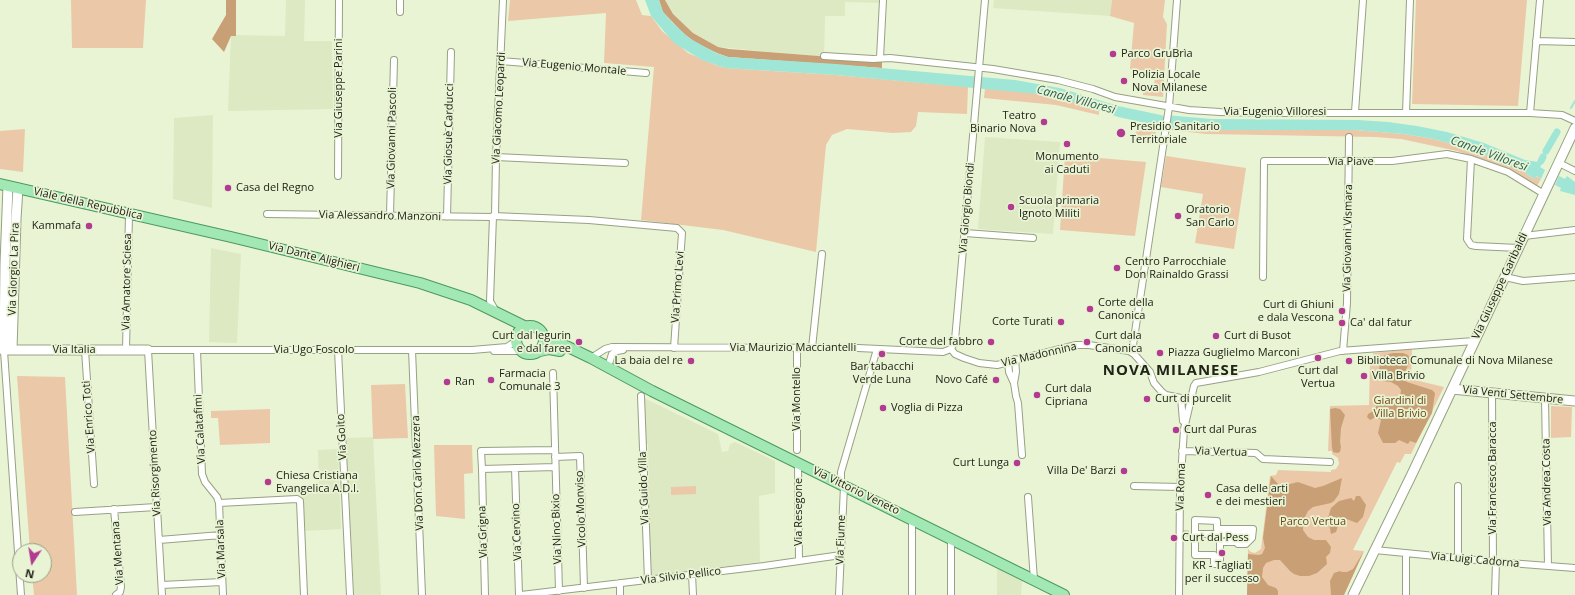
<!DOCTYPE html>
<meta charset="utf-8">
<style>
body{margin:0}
#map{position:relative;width:1575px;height:595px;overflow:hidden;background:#e9f4d4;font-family:"Open Sans",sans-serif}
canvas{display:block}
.north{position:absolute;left:12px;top:543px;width:40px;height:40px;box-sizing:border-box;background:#e9f4d4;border:1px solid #99a089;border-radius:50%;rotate:192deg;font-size:11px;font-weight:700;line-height:16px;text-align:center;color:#202318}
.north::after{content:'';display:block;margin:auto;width:14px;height:18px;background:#b23b91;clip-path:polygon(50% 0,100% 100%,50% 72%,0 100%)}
</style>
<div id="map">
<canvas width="1575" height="595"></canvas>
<div class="north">N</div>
</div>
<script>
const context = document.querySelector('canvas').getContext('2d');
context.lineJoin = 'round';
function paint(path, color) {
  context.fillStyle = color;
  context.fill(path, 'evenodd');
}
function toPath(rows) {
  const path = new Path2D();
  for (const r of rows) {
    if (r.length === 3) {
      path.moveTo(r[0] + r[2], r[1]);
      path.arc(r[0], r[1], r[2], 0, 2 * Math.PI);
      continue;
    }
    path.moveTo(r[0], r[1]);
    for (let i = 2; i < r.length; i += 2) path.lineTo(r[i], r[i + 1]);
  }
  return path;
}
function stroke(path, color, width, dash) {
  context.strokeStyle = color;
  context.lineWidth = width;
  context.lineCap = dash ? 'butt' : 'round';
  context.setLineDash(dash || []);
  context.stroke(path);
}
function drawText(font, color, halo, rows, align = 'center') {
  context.font = font + ' "Open Sans",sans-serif';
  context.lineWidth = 3.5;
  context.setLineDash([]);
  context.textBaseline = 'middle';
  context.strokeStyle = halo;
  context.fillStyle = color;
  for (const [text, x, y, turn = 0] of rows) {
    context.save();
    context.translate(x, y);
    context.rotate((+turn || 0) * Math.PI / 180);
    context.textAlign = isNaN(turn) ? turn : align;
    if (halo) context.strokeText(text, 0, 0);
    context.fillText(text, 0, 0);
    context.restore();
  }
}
paint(toPath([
 [286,0,305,0,304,41,332,41,333,109,228,111,231,35,285,36],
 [665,0,879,0,879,3,845,2,845,16,825,16,824,57,718,47,693,33,680,21,673,14],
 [994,0,1112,0,1110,16,993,8],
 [213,115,212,208,173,199,174,118],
 [985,137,1060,142,1053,234,978,229],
 [211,248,241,254,237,343,209,342],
 [644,398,718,434,722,452,728,451,730,444,735,442,775,461,775,493,759,496,760,562,651,576,648,444,645,443],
 [373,437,381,595,354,595,346,438],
 [338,449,341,529,304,531,302,493,319,491,318,450],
 [997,568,1022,581,1021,595,997,595]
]), '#dde9c3');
paint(toPath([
 [71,0,146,0,143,48,72,48],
 [510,0,636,0,642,15,651,16,662,31,688,53,713,64,725,68,836,75,968,87,967,114,918,112,916,126,911,132,893,133,847,129,832,135,826,145,816,252,723,230,641,220,654,67,604,63,606,13,508,21],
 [1112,0,1165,0,1163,17,1167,24,1163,97,1143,95,1143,90,1154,90,1155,72,1130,69,1134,23,1110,16],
 [1416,0,1527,0,1518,106,1412,104],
 [985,88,1013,90,1059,97,1099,110,1099,115,1056,105,984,98],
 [1171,128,1355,130,1404,134,1434,139,1479,152,1520,169,1534,179,1535,176,1541,179,1537,186,1503,167,1457,151,1401,139,1375,137,1206,134,1170,130],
 [25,129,23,172,0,169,0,131],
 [1136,130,1156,132,1154,144,1135,143],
 [1065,155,1146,162,1135,236,1060,230],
 [1166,156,1246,168,1234,249,1195,243,1203,194,1161,187],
 [1412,349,1411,379,1444,387,1411,454,1405,454,1400,463,1397,462,1353,550,1364,551,1344,595,1247,595,1248,549,1251,552,1255,553,1261,549,1270,476,1276,475,1278,470,1331,472,1331,470,1336,469,1339,464,1338,458,1332,454,1332,451,1328,451,1330,406,1369,405,1370,362,1374,362,1373,353],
 [17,376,65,377,77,595,34,595,32,575,44,575,44,551,30,551],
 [405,384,408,438,373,439,371,385],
 [1551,406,1572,407,1571,437,1551,438],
 [270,409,270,443,220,445,218,418,211,418,211,411],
 [434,445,472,445,473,473,464,474,465,519,436,516],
 [696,486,696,494,671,495,671,487]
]), '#ebc9a8');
paint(toPath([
 [226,0,236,0,236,36,231,36,224,52,212,39,226,15],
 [659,0,665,0,673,14,693,33,718,47,729,49,882,61,882,68,728,57,717,53,696,43,683,33,663,12],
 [1393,353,1403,353,1408,355,1409,357,1410,361,1404,374,1404,380,1407,382,1432,390,1435,393,1432,413,1416,443,1410,441,1408,444,1399,440,1395,443,1383,443,1378,433,1381,420,1376,417,1370,420,1367,417,1368,414,1375,410,1377,403,1383,395,1388,400,1395,401,1400,396,1401,390,1398,386,1391,382,1383,381,1378,374,1381,359,1385,355],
 [1335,408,1340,409,1345,415,1341,428,1340,442,1341,447,1340,452,1337,453,1333,452,1332,448,1330,409],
 [1271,476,1279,485,1286,485,1298,482,1315,488,1323,486,1342,478,1339,494,1334,501,1331,503,1313,507,1308,511,1303,521,1303,530,1308,537,1314,540,1326,540,1331,547,1330,553,1326,557,1327,564,1317,573,1309,576,1300,576,1294,574,1290,571,1280,560,1274,560,1266,563,1263,568,1262,577,1268,585,1276,588,1278,591,1278,595,1247,595,1248,554,1259,555,1262,554,1265,548,1263,538],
 [1356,496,1360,496,1366,505,1363,517,1357,523,1341,517,1336,532,1331,534,1328,518,1331,508,1339,501,1351,498,1354,501],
 [1364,551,1344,595,1331,595,1330,581,1334,573,1340,571,1342,572,1347,572,1353,569]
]), '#c99f76');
paint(toPath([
 [645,0,659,0,663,12,672,22,689,38,716,53,728,57,836,64,1015,80,1060,88,1118,106,1161,115,1163,116,1165,115,1212,119,1358,120,1388,122,1417,126,1447,132,1484,143,1525,160,1539,162,1542,164,1540,167,1545,170,1541,179,1536,176,1534,179,1520,169,1479,152,1434,139,1404,134,1355,130,1227,130,1173,128,1160,126,1118,117,1079,103,1038,94,836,75,725,68,702,60,674,43,651,16],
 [1559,176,1565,179,1567,176,1575,182,1575,195,1560,191,1561,188,1555,185]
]), '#9fe6d6');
stroke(toPath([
 [1571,108,1575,101]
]), '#9fe6d6', 2);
stroke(toPath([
 [1546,151,1557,132],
 [1541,161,1543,157]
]), '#9fe6d6', 7);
stroke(toPath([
 [1183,533,1195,534]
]), '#c1caae', 6, [6, 3]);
const street = toPath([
 [400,12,400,0],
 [1536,41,1575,42],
 [824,56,873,59,890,58,993,69,1058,80,1093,89,1115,97,1189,110,1220,112,1265,113,1530,113,1562,115,1575,121],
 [880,58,883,0],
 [501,61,646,73],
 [1355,112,1363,0],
 [1406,113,1410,0],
 [1530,113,1540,0],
 [496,157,625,163],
 [1471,159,1467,239,1471,245,1476,246,1518,248],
 [1559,163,1575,171],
 [338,176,339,0],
 [267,214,493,217],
 [390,215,394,60],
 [495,216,496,157,503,0],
 [447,217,451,52],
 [965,233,1033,238],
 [1524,236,1575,230],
 [1263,277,1264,161,1392,161,1447,154,1471,159,1508,172,1544,194],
 [1505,277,1523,281,1575,277],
 [495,310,490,301,493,216,589,220,677,228,682,233,674,348],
 [797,348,797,450],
 [812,348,822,254],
 [951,349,955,340,985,0],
 [951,349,955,354,964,358,979,363,997,365,1076,345,1089,345,1129,351,1134,354,1150,372,1154,383,1161,391,1166,395,1181,398,1183,421],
 [85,350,94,484],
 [126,350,129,214],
 [197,350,202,474,205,482,217,497,219,503,223,595],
 [338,350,350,595],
 [412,350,422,595],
 [4,351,21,595],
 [494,351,521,351],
 [1343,351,1347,303,1349,137],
 [1132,352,1169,107,1177,0],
 [591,358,605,349,612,347,858,348,943,352,951,349],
 [1015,359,1016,372,1014,383,1016,396,1018,403,1022,455],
 [1008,362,1009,372,1014,383],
 [608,367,612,354,617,351,623,350],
 [553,373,559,591],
 [1492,393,1493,562],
 [641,396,648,580],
 [1545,398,1548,566],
 [555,450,481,451,482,469,555,467],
 [1182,451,1256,453,1263,459,1330,462],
 [555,457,580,456,584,588],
 [798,463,799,561],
 [515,468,519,595],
 [482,469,485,595],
 [1134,486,1181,487],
 [1458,486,1458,558],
 [1028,497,1034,580],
 [219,503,297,499,300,501,304,595],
 [114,509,121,587,120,592,116,595],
 [75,512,156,507],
 [912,519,912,595],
 [1195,520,1217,521,1217,529,1253,529,1252,538,1246,544,1238,544,1238,542,1220,542,1220,564,1214,564,1214,555,1195,555,1195,520],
 [1195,534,1252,534],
 [951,538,951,595],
 [159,540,221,535],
 [1375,550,1496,562,1575,568],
 [692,574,693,595],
 [620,583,620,595],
 [162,585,222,582],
 [162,595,148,350,472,350,507,347,516,341],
 [521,595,764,566,841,555],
 [839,595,844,486,841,482,841,472,877,349],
 [1179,595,1180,493,1184,429,1194,386,1196,383,1259,372,1340,351,1474,341],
 [1406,595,1406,553],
 [1495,595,1496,562]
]);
const secondary = toPath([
 [7,350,148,350],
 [12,350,16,219,18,188],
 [4,351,5,264,8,186],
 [1452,389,1575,401],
 [1353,595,1413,472,1575,128]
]);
const primary = toPath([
 [0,184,231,237,420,283,471,300,526,327],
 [530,340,14],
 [544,338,550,342,566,346,591,358,652,391,1064,595],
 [540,351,549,349,560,351]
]);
stroke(street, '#97a183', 8);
stroke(secondary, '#97a183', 11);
stroke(primary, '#4c995e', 12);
stroke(street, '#fff', 6);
stroke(secondary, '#fff', 9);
stroke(primary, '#a2e8b5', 10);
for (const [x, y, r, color] of [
 [1113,54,4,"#b23b91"],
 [1124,81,4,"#b23b91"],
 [1044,122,4,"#b23b91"],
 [1121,133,5,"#b23b91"],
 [1067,144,4,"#b23b91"],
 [228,188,4,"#b23b91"],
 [1011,207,4,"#b23b91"],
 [1178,216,4,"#b23b91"],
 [89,226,4,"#b23b91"],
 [1117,268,4,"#b23b91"],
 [1090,309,4,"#b23b91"],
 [1342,311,4,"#b23b91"],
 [1061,322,4,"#b23b91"],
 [1342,323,4,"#b23b91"],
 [1216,336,4,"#b23b91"],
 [579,342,4,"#b23b91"],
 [991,342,4,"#b23b91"],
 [1087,342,4,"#b23b91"],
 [1160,353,4,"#b23b91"],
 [882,354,4,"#b23b91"],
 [1318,358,4,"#b23b91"],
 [691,361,4,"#b23b91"],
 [1349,361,4,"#b23b91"],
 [1364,376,4,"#b23b91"],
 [491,380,4,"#b23b91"],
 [996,380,4,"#b23b91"],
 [447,382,4,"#b23b91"],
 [1037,395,4,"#b23b91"],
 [1147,399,4,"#b23b91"],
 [883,408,4,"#b23b91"],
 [1176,430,4,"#b23b91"],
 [1017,463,4,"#b23b91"],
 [1124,471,4,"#b23b91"],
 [268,482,4,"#b23b91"],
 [1208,495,4,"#b23b91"],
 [1174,538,4,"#b23b91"],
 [1222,553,4,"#b23b91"]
]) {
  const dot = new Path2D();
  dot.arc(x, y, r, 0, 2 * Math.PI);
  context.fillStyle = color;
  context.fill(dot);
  stroke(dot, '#e9f4d4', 1.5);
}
drawText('11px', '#202318', '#e9f4d4', [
 ["Parco GruBrìa",1121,54],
 ["Polizia Locale",1132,75],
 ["Nova Milanese",1132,88],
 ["Teatro",1036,116,"right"],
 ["Binario Nova",1036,129,"right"],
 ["Presidio Sanitario",1130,127],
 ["Territoriale",1130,140],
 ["Monumento",1067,157,"center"],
 ["ai Caduti",1067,170,"center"],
 ["Casa del Regno",236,188],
 ["Scuola primaria",1019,201],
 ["Ignoto Militi",1019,214],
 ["Oratorio",1186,210],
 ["San Carlo",1186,223],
 ["Kammafa",81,226,"right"],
 ["Centro Parrocchiale",1125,262],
 ["Don Rainaldo Grassi",1125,275],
 ["Corte della",1098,303],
 ["Canonica",1098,316],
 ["Curt di Ghiuni",1334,305,"right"],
 ["e dala Vescona",1334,318,"right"],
 ["Corte Turati",1053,322,"right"],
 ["Ca' dal fatur",1350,323],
 ["Curt dal legurin",571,336,"right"],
 ["e dal faree",571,349,"right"],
 ["Curt dala",1095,336],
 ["Canonica",1095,349],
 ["Curt di Busot",1224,336],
 ["Corte del fabbro",983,342,"right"],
 ["Piazza Guglielmo Marconi",1168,353],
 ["La baia del re",683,361,"right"],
 ["Biblioteca Comunale di Nova Milanese",1357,361],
 ["Bar tabacchi",882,367,"center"],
 ["Verde Luna",882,380,"center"],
 ["Curt dal",1318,371,"center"],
 ["Vertua",1318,384,"center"],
 ["Farmacia",499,374],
 ["Comunale 3",499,387],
 ["Villa Brivio",1372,376],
 ["Novo Café",988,380,"right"],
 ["Ran",455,382],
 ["Curt dala",1045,389],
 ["Cipriana",1045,402],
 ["Curt di purcelit",1155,399],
 ["Voglia di Pizza",891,408],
 ["Curt dal Puras",1184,430],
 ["Curt Lunga",1009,463,"right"],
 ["Villa De' Barzi",1116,471,"right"],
 ["Chiesa Cristiana",276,476],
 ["Evangelica A.D.I.",276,489],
 ["Casa delle arti",1216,489],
 ["e dei mestieri",1216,502],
 ["Curt dal Pess",1182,538],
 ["KR - Tagliati",1222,566,"center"],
 ["per il successo",1222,579,"center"]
], 'left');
drawText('11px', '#202318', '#e9f4d4', [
 ["Via Eugenio Montale",574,67,5],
 ["Via Giuseppe Parini",339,88,-90],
 ["Via Giacomo Leopardi",499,108,-87],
 ["Via Eugenio Villoresi",1275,112],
 ["Via Giosuè Carducci",449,134,-89],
 ["Via Giovanni Pascoli",392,138,-89],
 ["Via Piave",1351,162],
 ["Viale della Repubblica",88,204,13],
 ["Via Giorgio Biondi",967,208,-85],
 ["Via Alessandro Manzoni",380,216,1],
 ["Via Giovanni Vismara",1348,238,-89],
 ["Via Dante Alighieri",314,257,14],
 ["Via Giorgio La Pira",14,269,-88],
 ["Via Amatore Sciesa",127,282,-89],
 ["Via Giuseppe Garibaldi",1500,286,-65],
 ["Via Primo Levi",678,287,-86],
 ["Via Maurizio Macciantelli",793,348],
 ["Via Italia",74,350],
 ["Via Ugo Foscolo",314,350],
 ["Via Madonnina",1039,355,-13],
 ["Via Venti Settembre",1513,395,6],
 ["Via Montello",797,399,-90],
 ["Via Enrico Toti",89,417,-94],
 ["Via Calatafimi",200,429,-93],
 ["Via Goito",342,437,-93],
 ["Via Vertua",1221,452,2],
 ["Via Risorgimento",155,473,-93],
 ["Via Don Carlo Mezzera",418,473,-92],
 ["Via Francesco Baracca",1493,478,-90],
 ["Via Andrea Costa",1547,482,-91],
 ["Via Roma",1181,487,-88],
 ["Via Guido Villa",644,488,-92],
 ["Via Vittorio Veneto",856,491,26],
 ["Vicolo Monviso",581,509,-92],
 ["Via Resegone",799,512,-90],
 ["Via Nino Bixio",557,529,-92],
 ["Via Grigna",483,532,-92],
 ["Via Cervino",517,532,-92],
 ["Via Fiume",841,540,-88],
 ["Via Marsala",221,549,-92],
 ["Via Mentana",118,553,-94],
 ["Via Luigi Cadorna",1475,560,5],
 ["Via Silvio Pellico",681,576,-7]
]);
drawText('11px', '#6e4414', '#e9f4d4', [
 ["Giardini di",1400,401],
 ["Villa Brivio",1400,414],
 ["Parco Vertua",1313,522]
]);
drawText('italic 12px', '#265f54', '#e9f4d4', [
 ["Canale Villoresi",1076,100,15],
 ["Canale Villoresi",1489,154,20]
]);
context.letterSpacing = '1px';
drawText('bold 15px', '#202318', '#e9f4d4', [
 ["NOVA MILANESE",1171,371]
]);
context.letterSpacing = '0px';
</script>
